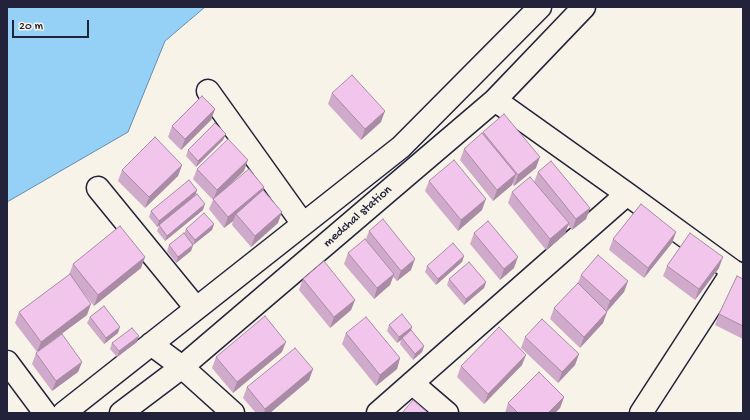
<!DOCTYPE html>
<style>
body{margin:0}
#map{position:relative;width:750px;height:420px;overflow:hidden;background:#f7f3e8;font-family:"Gochi Hand",sans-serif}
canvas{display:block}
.frame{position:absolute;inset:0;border:8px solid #22223b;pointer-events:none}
.scale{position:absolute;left:12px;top:20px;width:77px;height:18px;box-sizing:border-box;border:2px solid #22223b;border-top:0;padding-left:5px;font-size:12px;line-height:14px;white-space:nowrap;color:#22223b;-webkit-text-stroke:3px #f7f3e8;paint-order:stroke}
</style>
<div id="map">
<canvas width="750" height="420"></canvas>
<div class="frame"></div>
<div class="scale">20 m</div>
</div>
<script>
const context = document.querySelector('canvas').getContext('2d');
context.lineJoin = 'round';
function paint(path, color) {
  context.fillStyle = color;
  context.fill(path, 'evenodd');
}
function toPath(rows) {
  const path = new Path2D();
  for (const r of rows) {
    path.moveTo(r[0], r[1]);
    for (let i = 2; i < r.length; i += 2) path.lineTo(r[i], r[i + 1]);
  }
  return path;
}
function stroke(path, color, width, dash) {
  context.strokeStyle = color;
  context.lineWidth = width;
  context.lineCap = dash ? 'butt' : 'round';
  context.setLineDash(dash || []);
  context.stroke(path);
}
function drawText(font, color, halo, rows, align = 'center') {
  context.font = font + ' "Gochi Hand",sans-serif';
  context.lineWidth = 4;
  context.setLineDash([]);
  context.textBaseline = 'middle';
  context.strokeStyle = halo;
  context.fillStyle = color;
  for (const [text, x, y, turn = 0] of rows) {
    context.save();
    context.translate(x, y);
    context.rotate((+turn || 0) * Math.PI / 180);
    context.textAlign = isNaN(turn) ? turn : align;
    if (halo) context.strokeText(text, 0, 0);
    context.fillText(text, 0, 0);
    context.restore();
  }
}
const water = toPath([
 [7,7,205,7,165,41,128,132,7,202,7,7]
]);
paint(water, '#95d1f6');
stroke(water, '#678bab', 1);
const minor = toPath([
 [208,91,303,224],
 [495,100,627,194,733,271,743,276],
 [98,188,196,308],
 [151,344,182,367,233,413],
 [7,362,45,413],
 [412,383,447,413],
 [64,413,401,147,540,7],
 [121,413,182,367,495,100,584,7],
 [378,413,627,194],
 [641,413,733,271]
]);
stroke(minor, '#22223b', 25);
stroke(minor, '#f7f3e8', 22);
paint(toPath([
 [332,93,381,122,361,140,328,104],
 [215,109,211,120,181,150,168,137,172,126],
 [483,132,536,168,514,186,512,183,512,185,493,201,460,160,464,149,482,134],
 [226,134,223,140,196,167,186,156,188,150],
 [182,165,178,176,145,208,118,181,122,170],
 [197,169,244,171,229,186,264,187,263,191,278,223,251,247,232,225,233,221,224,228,209,209,213,200,193,179],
 [538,172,590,208,586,219,572,230,568,225,565,234,546,250,508,203,512,192,534,182],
 [429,181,482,210,458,231,425,191],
 [197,190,195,196,203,210,165,241,157,231,159,226,157,227,149,217,151,211],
 [214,224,212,230,193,245,191,251,176,263,167,251,169,245,184,234,186,229],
 [369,231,411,270,397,281,393,277,390,285,374,299,344,264,348,253,366,239],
 [676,232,672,243,644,278,609,250,613,239],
 [474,233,514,268,500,280,470,244],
 [464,256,462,262,436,285,425,272,427,266],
 [145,257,141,268,94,306,78,286,87,315,37,352,15,323,19,312,69,275,73,264],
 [667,266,719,268,695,300,663,276],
 [581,275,628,281,624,292,607,312,603,323,580,348,550,319,554,308,578,283],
 [303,279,355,300,351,310,330,328,299,290],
 [449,279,486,282,484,288,464,305,447,285],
 [743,279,743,339,715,325,719,314],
 [90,317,118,333,104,344,87,323],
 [389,325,412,327,411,330,424,346,422,352,413,360,400,344,401,340,397,343,387,331],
 [346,333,400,358,397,369,376,386,342,344],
 [525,337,579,354,575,365,558,383,521,348],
 [137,342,117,357,110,349,112,343],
 [282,352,233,393,212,368,216,357],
 [36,353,82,362,78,372,52,391,32,364],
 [522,365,484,404,457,377,461,366],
 [313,369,309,380,270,413,256,413,243,398,247,387],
 [564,397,560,408,555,413,505,413,508,403]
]), '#d0aacb');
paint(toPath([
 [215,109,211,120,181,150,185,139],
 [385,111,381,122,361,140,365,129],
 [226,134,223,140,196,167,198,161],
 [540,157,536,168,514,186,518,175],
 [248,160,244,171,213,200,217,190],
 [182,165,178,176,145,208,149,197],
 [516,174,512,185,493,201,497,190],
 [264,187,260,198,236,214,233,221,224,228,228,217],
 [197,190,195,196,157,227,159,221],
 [486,199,482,210,458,231,461,220],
 [205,204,203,210,165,241,167,236],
 [590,208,586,219,572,230,576,219],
 [282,212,278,223,251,247,255,236],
 [569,223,565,234,546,250,550,239],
 [214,224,212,230,193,245,191,251,176,263,178,257,193,245,195,240],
 [676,232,672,243,644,278,648,268],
 [464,256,462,262,436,285,438,279],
 [145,257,141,268,94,306,98,295],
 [518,257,514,268,500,280,504,269],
 [723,257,719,268,695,300,699,289],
 [415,259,411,270,397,281,401,271],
 [394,274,390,285,374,299,377,288],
 [628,281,624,292,606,312,610,301],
 [486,282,484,288,464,305,466,299],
 [355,300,351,310,330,328,334,317],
 [91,304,87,315,37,352,41,342],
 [607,312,603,323,580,348,584,337],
 [120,327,118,333,104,344,106,338],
 [412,327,410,332,402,338,401,340,397,343,399,337],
 [139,336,137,342,117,357,119,351],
 [286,342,282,352,233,393,237,382],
 [424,346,422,352,413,360,415,354],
 [579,354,575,365,558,383,562,372],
 [526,355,522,365,484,404,488,394],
 [400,358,397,369,376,386,380,375],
 [82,362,78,372,52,391,56,381],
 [313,369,309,380,270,413,264,413,265,409],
 [564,397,560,408,555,413,548,413]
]), '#a98ba5');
const building = toPath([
 [352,75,385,111,365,129,332,93,352,75],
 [202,96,215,109,185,139,172,126,202,96],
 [504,114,540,157,518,175,483,132,504,114],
 [215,123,226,134,198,161,188,150,215,123],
 [482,133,516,174,497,190,464,149,482,133],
 [155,137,182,165,149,197,122,170,155,137],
 [228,139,248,160,217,190,197,169,228,139],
 [454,160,486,199,461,220,429,181,454,160],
 [551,161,590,208,576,219,538,172,551,161],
 [249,169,264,187,228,217,213,199,249,169],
 [530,177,569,223,550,239,512,192,530,177],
 [189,180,197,190,159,221,151,211,189,180],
 [263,190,282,212,255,236,236,214,263,190],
 [197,194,205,204,167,236,159,225,197,194],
 [641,204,676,232,648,268,613,239,641,204],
 [204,213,214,224,195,240,186,229,204,213],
 [383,219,415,259,401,271,369,231,383,219],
 [488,221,518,257,504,269,474,233,488,221],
 [120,226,145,257,98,295,73,264,120,226],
 [184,233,193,245,178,257,169,245,184,233],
 [690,233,723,257,699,289,667,266,690,233],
 [365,239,394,274,377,288,348,253,365,239],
 [453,243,464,256,438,279,427,266,453,243],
 [598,255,628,281,610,301,581,275,598,255],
 [324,261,355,300,334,317,303,279,324,261],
 [469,262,486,282,466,299,449,279,469,262],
 [70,274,91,304,41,342,19,312,70,274],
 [737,276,743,279,743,326,719,314,737,276],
 [578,283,607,312,584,337,554,308,578,283],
 [104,306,120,327,106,338,90,317,104,306],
 [402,314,412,327,399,337,389,325,402,314],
 [265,316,286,342,237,382,216,357,265,316],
 [366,317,400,358,380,375,346,333,366,317],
 [542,319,579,354,562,372,525,337,542,319],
 [499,327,526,355,488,394,461,366,499,327],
 [132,328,139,336,119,351,112,343,132,328],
 [411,330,424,346,415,354,402,338,411,330],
 [62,334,82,362,56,381,36,353,62,334],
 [295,348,313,369,265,409,247,387,295,348],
 [539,372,564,397,548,413,518,413,508,403,539,372],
 [413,400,428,413,402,413,413,400]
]);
paint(building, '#f2c6ec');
stroke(building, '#a98ba5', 1);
drawText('13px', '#22223b', '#f7f3e8', [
 ["medchal station",358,217,-41]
]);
</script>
